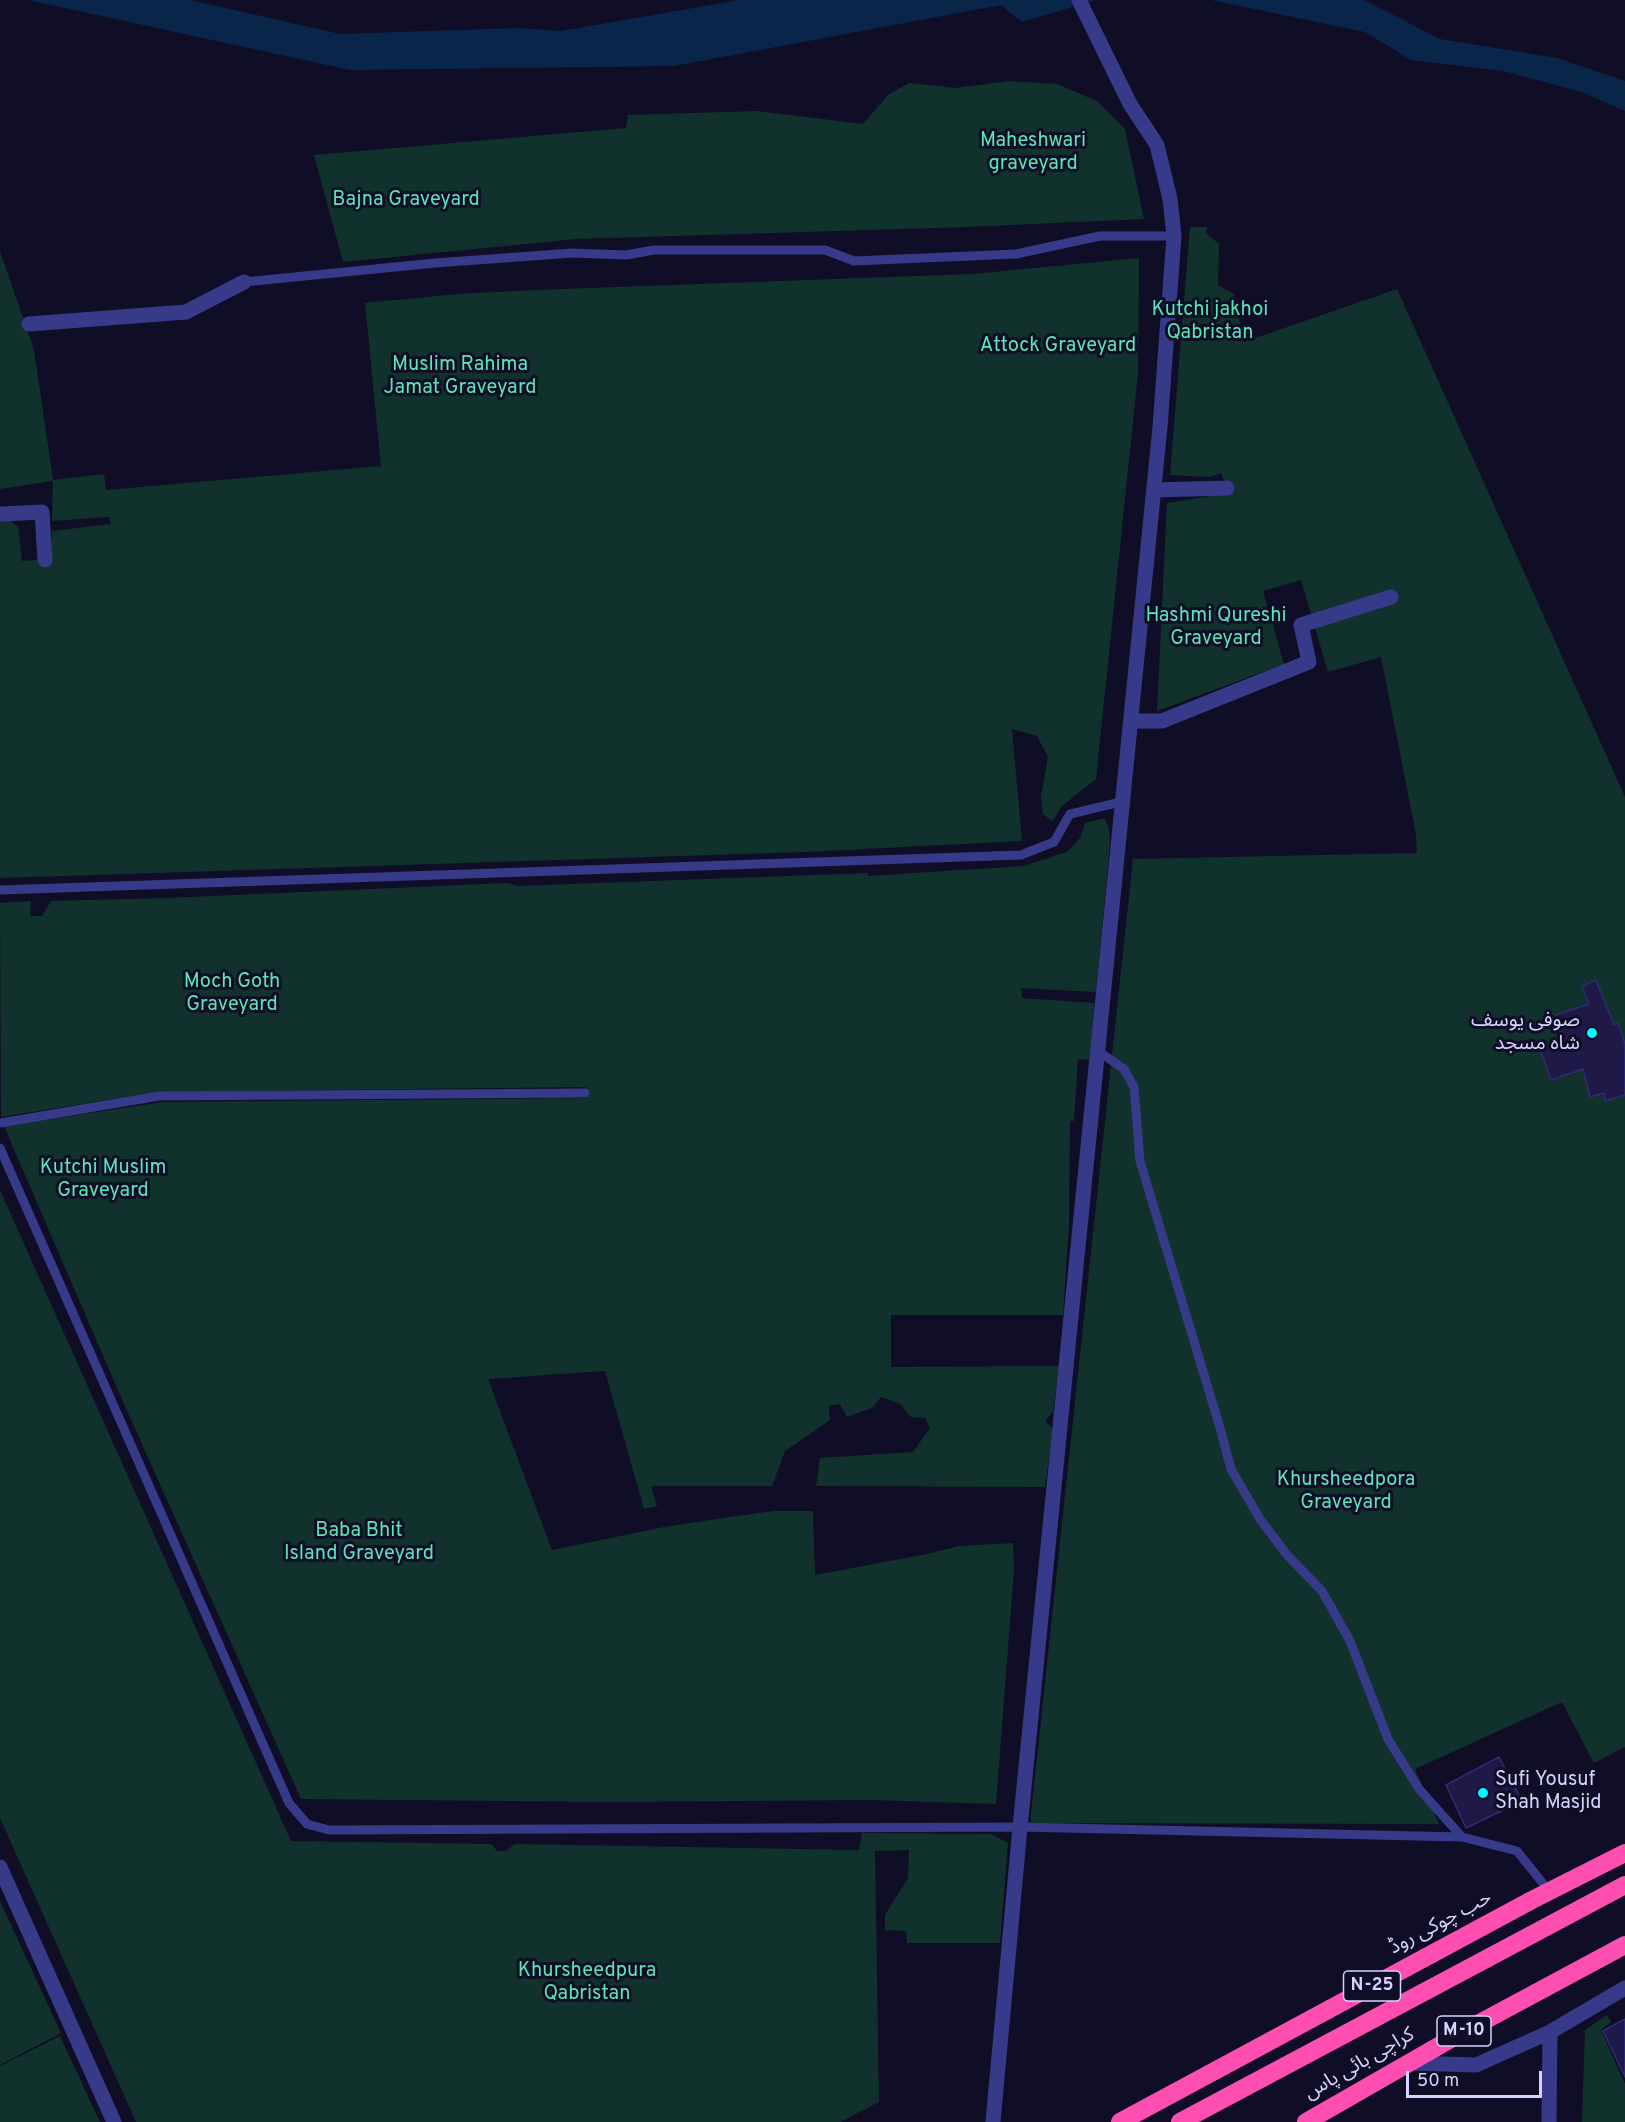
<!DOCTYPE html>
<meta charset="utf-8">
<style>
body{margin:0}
#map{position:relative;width:1625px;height:2122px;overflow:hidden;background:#100e26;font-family:Overpass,sans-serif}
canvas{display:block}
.scale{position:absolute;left:1406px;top:2071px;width:136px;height:27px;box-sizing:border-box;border:3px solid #d5d3ff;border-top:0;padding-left:8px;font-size:18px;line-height:21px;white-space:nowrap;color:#d5d3ff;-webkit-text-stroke:4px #100e26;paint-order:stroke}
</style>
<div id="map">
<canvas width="1625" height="2122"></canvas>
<div class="scale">50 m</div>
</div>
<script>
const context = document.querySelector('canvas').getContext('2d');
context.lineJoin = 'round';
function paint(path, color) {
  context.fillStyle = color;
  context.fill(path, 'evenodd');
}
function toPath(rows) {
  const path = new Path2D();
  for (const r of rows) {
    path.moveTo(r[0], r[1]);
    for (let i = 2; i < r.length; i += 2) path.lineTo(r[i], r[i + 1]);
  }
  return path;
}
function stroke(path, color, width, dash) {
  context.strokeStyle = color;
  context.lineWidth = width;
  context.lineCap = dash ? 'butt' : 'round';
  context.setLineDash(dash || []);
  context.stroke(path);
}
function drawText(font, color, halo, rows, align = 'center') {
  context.font = font + ' Overpass,"Noto Sans Arabic",sans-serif';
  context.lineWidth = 6;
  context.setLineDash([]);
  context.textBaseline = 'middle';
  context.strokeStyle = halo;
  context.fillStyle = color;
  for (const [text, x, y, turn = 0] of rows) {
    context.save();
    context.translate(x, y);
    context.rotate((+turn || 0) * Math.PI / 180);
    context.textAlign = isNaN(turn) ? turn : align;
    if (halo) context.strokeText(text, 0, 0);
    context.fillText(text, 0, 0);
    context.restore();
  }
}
paint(toPath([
 [1011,81,1057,84,1097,101,1125,129,1144,219,967,227,576,239,343,262,314,155,626,128,628,115,757,111,863,124,888,95,909,83,955,88],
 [1190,227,1207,227,1206,233,1219,244,1218,285,1234,294,1244,342,1397,289,1625,797,1625,1747,1594,1763,1562,1702,1415,1769,1439,1824,1030,1823,1133,859,1417,853,1416,834,1381,657,1328,672,1301,580,1263,591,1284,664,1157,711,1167,503,1229,493,1221,473,1210,477,1170,475],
 [0,251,34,350,53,480,104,474,106,490,381,466,365,303,457,294,535,290,972,274,1139,258,1138,373,1096,779,1062,806,1052,821,1043,814,1041,797,1048,757,1037,736,1012,729,1022,841,805,852,0,878,0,520,8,519,18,527,22,561,51,559,52,531,111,524,109,517,52,521,53,481,0,489],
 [1105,818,1109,830,1110,843,1096,992,1021,988,1022,998,1094,1003,1091,1060,1078,1059,1074,1121,1070,1121,1069,1224,1063,1315,891,1315,891,1367,1059,1366,1053,1412,1045,1421,1053,1429,1045,1487,816,1486,820,1458,913,1452,930,1428,925,1418,911,1417,900,1404,881,1397,872,1408,847,1417,840,1404,829,1406,830,1420,785,1451,772,1486,651,1486,657,1506,644,1509,605,1371,488,1379,552,1550,664,1527,730,1517,774,1511,813,1511,815,1575,927,1554,960,1546,1013,1543,1014,1570,996,1804,872,1800,609,1802,301,1799,120,1395,4,1126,163,1102,585,1098,586,1087,157,1092,1,1117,0,903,31,901,30,916,42,916,51,901,167,898,507,883,517,886,868,873,868,876,1024,866,1067,852,1080,838,1085,823],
 [0,1190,291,1841,491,1844,497,1851,507,1851,514,1844,859,1850,862,1833,991,1834,1008,1843,1000,1943,907,1943,906,1931,885,1930,885,1915,908,1878,909,1850,875,1851,879,2102,840,2122,136,2122,0,1818],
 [0,1901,61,2033,0,2065],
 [1607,2015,1611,2022,1601,2030,1625,2084,1625,2122,1582,2122,1585,2030],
 [60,2036,100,2122,0,2122,0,2066]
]), '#11312d');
paint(toPath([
 [28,0,190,0,340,34,519,28,561,31,739,0,1096,0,1022,22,1001,5,674,66,350,70],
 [1211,0,1364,0,1440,39,1557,58,1625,81,1625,111,1582,92,1503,71,1411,60,1365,32]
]), '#09264a');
const building = toPath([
 [1596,980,1614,1025,1618,1023,1625,1044,1625,1095,1605,1101,1604,1093,1590,1097,1583,1069,1551,1080,1540,1049,1565,1042,1556,1015,1589,1004,1582,986,1596,980],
 [1499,1757,1522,1801,1466,1828,1446,1785,1499,1757],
 [1625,2019,1625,2077,1603,2031,1625,2019]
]);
paint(building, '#1f1948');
stroke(building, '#332a75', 1.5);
stroke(toPath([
 [244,282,435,263,573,253,626,255,654,250,825,250,854,261,1016,254,1100,236,1174,236],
 [0,890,1021,855,1054,842,1070,814,1124,801],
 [1098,1051,1124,1069,1134,1087,1140,1161,1220,1428,1231,1469,1260,1519,1287,1555,1322,1591,1350,1641,1388,1739,1419,1789,1462,1837],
 [0,1123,159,1096,585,1093],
 [0,1148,289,1803,307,1824,329,1830,1020,1827,1462,1837,1517,1851,1549,1891]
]), '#373a88', 9);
stroke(toPath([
 [29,324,186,312,244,282],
 [1154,490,1227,488],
 [0,514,42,512,45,560],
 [1131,721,1162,721,1309,662,1301,625,1391,597],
 [0,1867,114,2122],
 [1408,2063,1476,2065,1550,2032,1625,1988],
 [993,2122,1020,1827,1160,427,1174,236,1170,199,1157,145,1130,104,1079,0],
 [1549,2122,1550,2032]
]), '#373a88', 15);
stroke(toPath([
 [1120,2122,1532,1900,1625,1853],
 [1180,2122,1625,1885],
 [1306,2122,1463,2032,1625,1945]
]), '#ff4eb1', 18);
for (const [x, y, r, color] of [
 [1592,1033,6,"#00f9fe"],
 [1483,1793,6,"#00f9fe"]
]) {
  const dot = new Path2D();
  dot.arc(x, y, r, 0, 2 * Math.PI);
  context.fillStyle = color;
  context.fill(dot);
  stroke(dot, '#100e26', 2);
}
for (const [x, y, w] of [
 [1372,1986,57],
 [1464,2031,54]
]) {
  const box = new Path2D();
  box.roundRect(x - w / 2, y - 15, w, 30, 4.5);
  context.fillStyle = '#100e26';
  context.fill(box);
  stroke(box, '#d5d3ff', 1.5);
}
drawText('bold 18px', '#d5d3ff', null, [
 ["N-25",1372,1986],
 ["M-10",1464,2031]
]);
drawText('20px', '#59e5b7', '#100e26', [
 ["Maheshwari",1033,142],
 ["graveyard",1033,165],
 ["Bajna Graveyard",406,201],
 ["Kutchi jakhoi",1210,311],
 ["Qabristan",1210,334],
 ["Attock Graveyard",1058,347],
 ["Muslim Rahima",460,366],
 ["Jamat Graveyard",460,389],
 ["Hashmi Qureshi",1216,617],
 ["Graveyard",1216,640],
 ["Moch Goth",232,983],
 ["Graveyard",232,1006],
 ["Kutchi Muslim",103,1169],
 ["Graveyard",103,1192],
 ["Khursheedpora",1346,1481],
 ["Graveyard",1346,1504],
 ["Baba Bhit",359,1532],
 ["Island Graveyard",359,1555],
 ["Khursheedpura",587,1972],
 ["Qabristan",587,1995]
]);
drawText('20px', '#d5d3ff', '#100e26', [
 ["صوفی یوسف",1580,1022],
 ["شاہ مسجد",1580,1045],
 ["Sufi Yousuf",1495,1781,"left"],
 ["Shah Masjid",1495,1804,"left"]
], 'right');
drawText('20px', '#d5d3ff', '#100e26', [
 ["حب چوکی روڈ",1441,1924,-28],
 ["کراچی بائی پاس",1360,2065,-30]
]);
</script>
